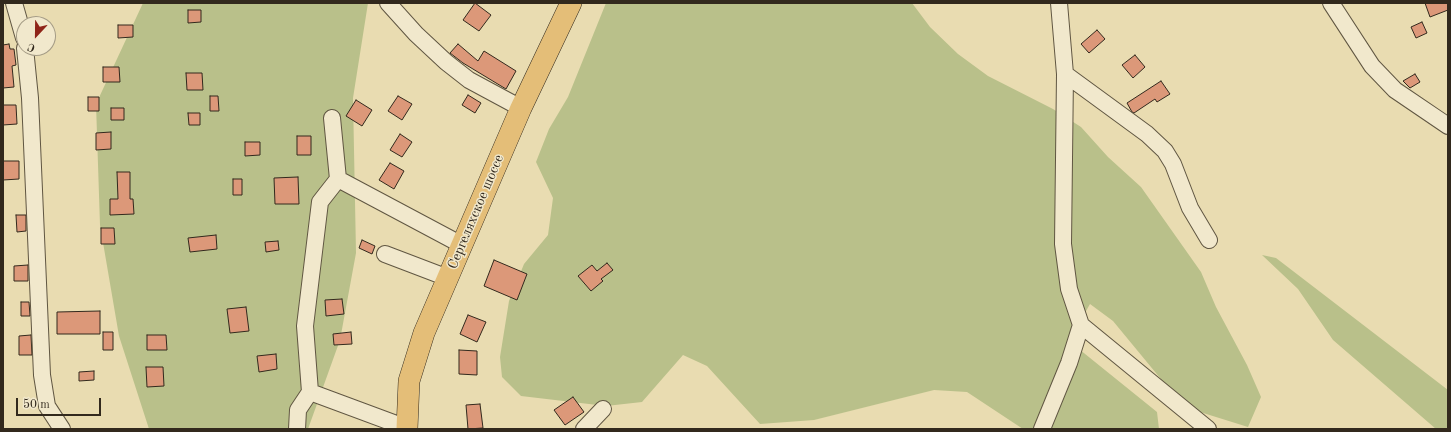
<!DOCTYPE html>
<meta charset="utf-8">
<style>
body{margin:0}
#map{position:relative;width:1451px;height:432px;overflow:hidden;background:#e9dcb1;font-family:"Old Standard TT",serif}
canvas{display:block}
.frame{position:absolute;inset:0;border:4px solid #32291d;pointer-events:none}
.north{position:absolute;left:16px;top:16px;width:40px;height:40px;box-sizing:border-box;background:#f1e8cc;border:1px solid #a59c86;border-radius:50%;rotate:202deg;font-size:11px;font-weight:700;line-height:16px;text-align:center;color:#32291d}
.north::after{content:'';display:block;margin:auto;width:14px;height:18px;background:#8f2418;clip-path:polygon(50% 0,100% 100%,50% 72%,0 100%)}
.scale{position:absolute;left:16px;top:398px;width:85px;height:18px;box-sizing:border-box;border:2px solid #32291d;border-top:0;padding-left:5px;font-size:12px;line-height:14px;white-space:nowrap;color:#32291d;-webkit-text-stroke:3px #f1e8cc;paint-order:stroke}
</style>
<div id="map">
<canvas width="1451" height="432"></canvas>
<div class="frame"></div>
<div class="north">С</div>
<div class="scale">50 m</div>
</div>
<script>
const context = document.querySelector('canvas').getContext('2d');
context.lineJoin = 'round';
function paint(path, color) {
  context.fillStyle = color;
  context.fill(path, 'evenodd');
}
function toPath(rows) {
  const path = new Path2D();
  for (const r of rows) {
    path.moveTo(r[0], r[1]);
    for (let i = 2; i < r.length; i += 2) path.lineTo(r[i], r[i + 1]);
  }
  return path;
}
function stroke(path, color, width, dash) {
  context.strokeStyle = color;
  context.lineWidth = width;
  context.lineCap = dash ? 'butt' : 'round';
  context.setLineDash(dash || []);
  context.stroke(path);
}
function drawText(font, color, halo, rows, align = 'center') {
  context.font = font + ' "Old Standard TT",serif';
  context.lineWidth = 3;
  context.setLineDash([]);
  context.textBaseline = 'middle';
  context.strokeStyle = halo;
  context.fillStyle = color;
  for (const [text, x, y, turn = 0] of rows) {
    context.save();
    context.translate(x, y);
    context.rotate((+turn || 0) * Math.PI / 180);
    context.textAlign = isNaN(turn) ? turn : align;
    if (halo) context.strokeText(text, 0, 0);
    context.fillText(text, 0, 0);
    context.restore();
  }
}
paint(toPath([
 [143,3,368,3,353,98,356,253,340,340,308,429,149,429,119,336,100,225,96,104],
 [606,3,912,3,930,27,958,54,988,76,1053,109,1081,127,1108,157,1141,187,1201,272,1216,307,1247,365,1261,397,1248,427,1184,407,1113,321,1090,304,1069,341,1157,412,1159,429,1023,429,967,392,934,390,814,420,760,424,707,366,683,355,642,402,606,406,521,396,502,377,500,357,509,301,524,264,548,235,553,198,536,162,549,129,568,97],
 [1262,255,1276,258,1448,390,1448,429,1436,429,1333,340,1298,289]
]), '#b9c08a');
const building = toPath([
 [475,3,491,15,479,31,463,20,475,3],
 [1425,3,1448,3,1448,10,1430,17,1425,3],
 [188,10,201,10,201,22,188,23,188,10],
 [1422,22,1427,33,1416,38,1411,27,1422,22],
 [118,25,133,25,133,37,118,38,118,25],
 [1097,30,1105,39,1089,53,1081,44,1097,30],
 [9,44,10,49,14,49,16,65,12,66,14,87,3,88,3,45,9,44],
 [458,44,478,61,484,51,516,71,506,89,463,63,450,53,458,44],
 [1135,55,1145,67,1133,78,1122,65,1135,55],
 [103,67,119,67,120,82,103,82,103,67],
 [186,73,202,73,203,90,187,90,186,73],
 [1415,74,1420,82,1410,88,1403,81,1415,74],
 [1161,81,1170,94,1157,102,1155,99,1134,113,1132,112,1127,103,1161,81],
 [468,95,481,103,475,113,462,105,468,95],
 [210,96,218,96,219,111,210,111,210,96],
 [398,96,412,104,402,120,388,111,398,96],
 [88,97,99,97,99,111,88,111,88,97],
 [356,100,372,110,362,126,346,116,356,100],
 [3,105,16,105,17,124,3,125,3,105],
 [111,108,124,108,124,120,111,120,111,108],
 [188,113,200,113,200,125,189,125,188,113],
 [111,132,111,149,96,150,96,133,111,132],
 [400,134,412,142,402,157,390,150,400,134],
 [297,136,311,136,311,155,297,155,297,136],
 [245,142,260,142,260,155,245,156,245,142],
 [3,161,19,161,19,179,3,180,3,161],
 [390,163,404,171,394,189,379,180,390,163],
 [117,172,130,172,130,199,133,199,134,214,110,215,110,199,118,199,117,172],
 [298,177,299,204,275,204,274,178,298,177],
 [233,179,242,179,242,195,233,195,233,179],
 [16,215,26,215,26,231,17,232,16,215],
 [101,228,114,228,115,244,101,244,101,228],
 [216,235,217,249,190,252,188,238,216,235],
 [362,240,375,246,372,254,359,248,362,240],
 [278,241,279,250,266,252,265,242,278,241],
 [494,260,527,274,517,300,484,286,494,260],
 [607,263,613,270,601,279,603,281,591,291,578,276,592,265,597,271,607,263],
 [28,265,28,281,14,281,14,266,28,265],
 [342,299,344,314,326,316,325,300,342,299],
 [21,302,29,302,30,316,21,316,21,302],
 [246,307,249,331,230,333,227,309,246,307],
 [100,311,100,334,57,334,57,312,100,311],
 [468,315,486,322,477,342,460,334,468,315],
 [103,332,113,332,113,350,103,350,103,332],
 [351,332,352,344,334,345,333,334,351,332],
 [31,335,32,355,19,355,19,336,31,335],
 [147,335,166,335,167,350,147,350,147,335],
 [459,350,477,351,477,375,459,374,459,350],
 [276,354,277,369,259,372,257,356,276,354],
 [146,367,163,367,164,386,147,387,146,367],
 [94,371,94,380,79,381,79,372,94,371],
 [573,397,584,412,565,425,554,410,573,397],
 [480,404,483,428,468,429,466,405,480,404]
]);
paint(building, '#dc9879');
stroke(building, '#32291d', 1);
const minor = toPath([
 [14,3,24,38],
 [388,3,416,34,446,62,469,80,521,108],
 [1059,3,1065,74,1147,134,1165,151,1173,164,1190,208,1209,240],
 [1331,3,1372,66,1395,90,1448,126],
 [25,48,30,98,42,375,47,406,62,429],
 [338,179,462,245],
 [385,254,448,278],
 [1081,325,1208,429],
 [310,392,407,428],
 [297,429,298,410,310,392,305,326,320,202,338,179,332,118],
 [584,429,603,409],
 [1042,429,1069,363,1081,325,1069,289,1063,244,1065,74]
]);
const major = toPath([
 [407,429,409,381,424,333,521,108,571,3]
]);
stroke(minor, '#605642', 18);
stroke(major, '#32291d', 22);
stroke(minor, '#f1e8cc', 16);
stroke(major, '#e4be78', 21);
drawText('14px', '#32291d', '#f1e8cc', [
 ["Сергеляхское шоссе",476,212,-67]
]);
</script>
